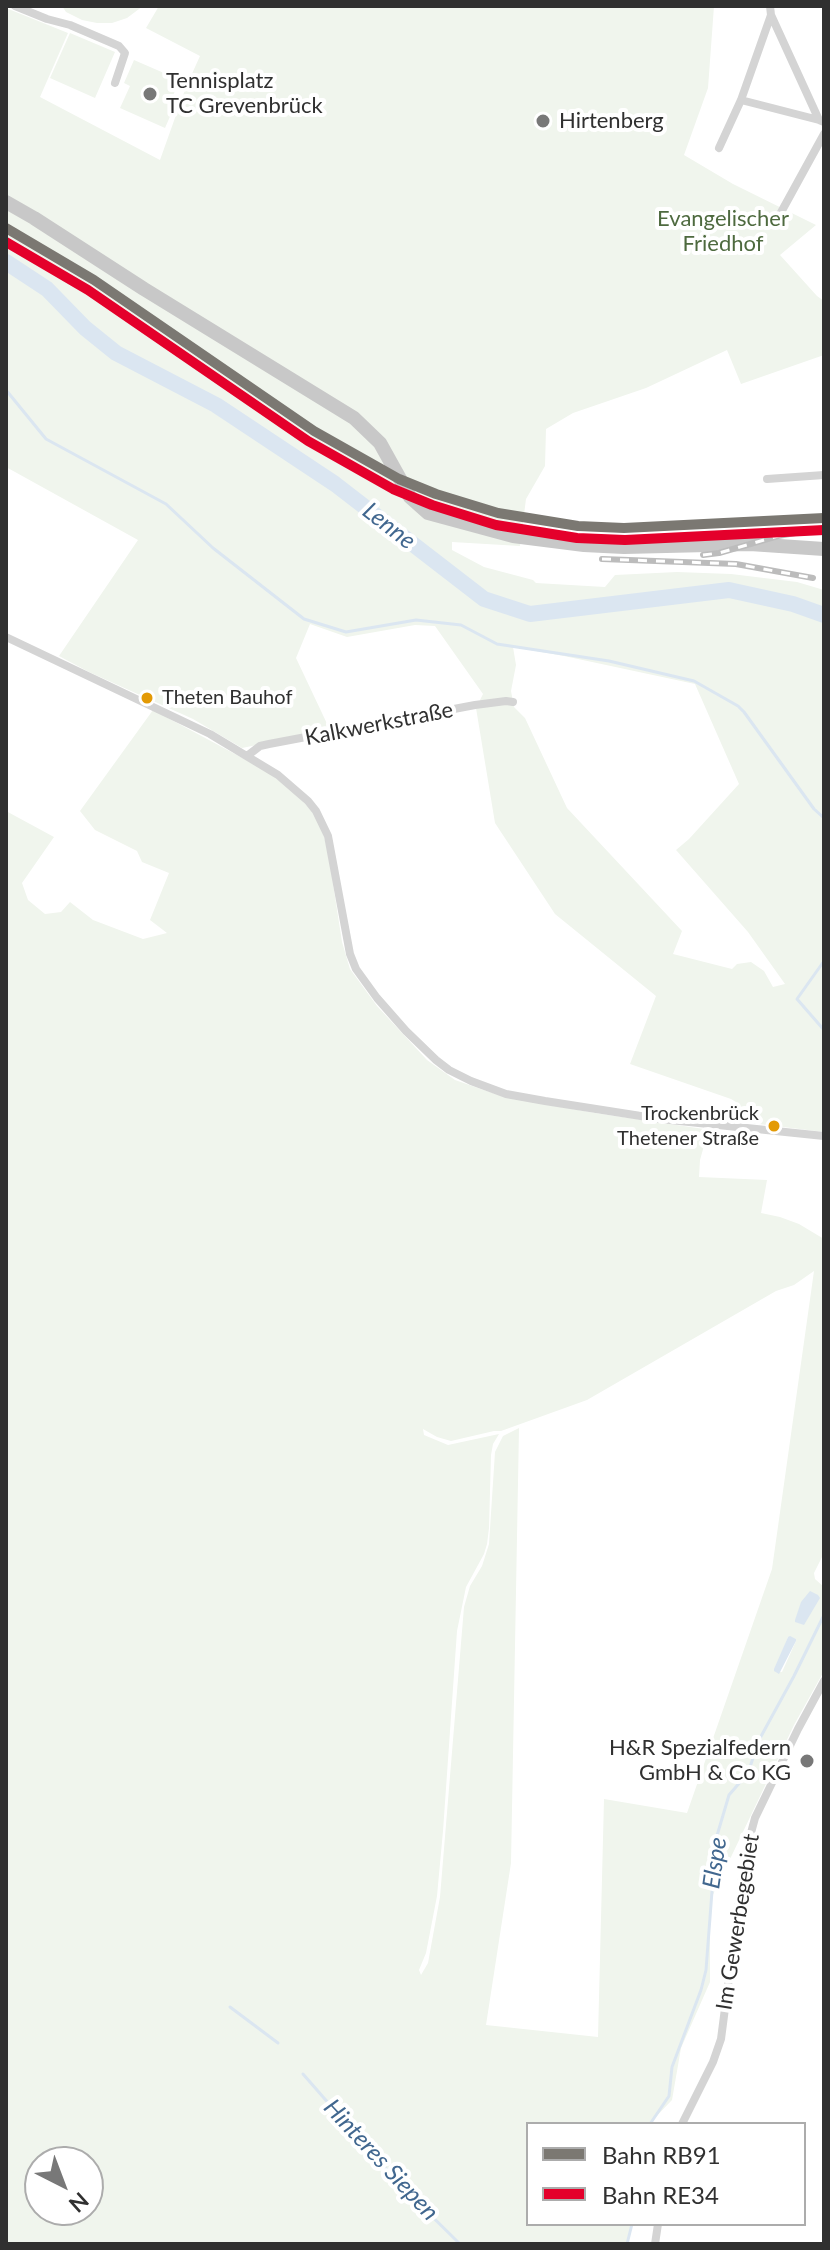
<!DOCTYPE html>
<meta charset="utf-8">
<style>
body{margin:0}
#map{position:relative;width:830px;height:2250px;overflow:hidden;background:#fff;font-family:Lato,sans-serif}
canvas{display:block}
.frame{position:absolute;inset:0;border:8px solid #303030;pointer-events:none}
.legend{position:absolute;left:526px;top:2122px;width:280px;height:104px;box-sizing:border-box;background:#fff;border:2px solid #acacac;margin:0;padding:10px 14px;list-style:none;font-size:24px;color:#303030}
.legend li{display:flex;align-items:center;gap:16px;height:40px}
.legend b{width:40px;border:2px solid #acacac}
.north{position:absolute;left:24px;top:2146px;width:80px;height:80px;box-sizing:border-box;background:#fff;border:2px solid #acacac;border-radius:50%;rotate:138deg;font-size:22px;font-weight:700;line-height:32px;text-align:center;color:#303030}
.north::after{content:'';display:block;margin:auto;width:28px;height:36px;background:#787878;clip-path:polygon(50% 0,100% 100%,50% 72%,0 100%)}
</style>
<div id="map">
<canvas width="830" height="2250"></canvas>
<div class="frame"></div>
<ul class="legend">
<li><b style="height:10px;background:#7b7872"></b>Bahn RB91</li>
<li><b style="height:10px;background:#e4002b"></b>Bahn RE34</li>
</ul>
<div class="north">N</div>
</div>
<script>
const context = document.querySelector('canvas').getContext('2d');
context.lineJoin = 'round';
function paint(path, color) {
  context.fillStyle = color;
  context.fill(path, 'evenodd');
}
function toPath(rows) {
  const path = new Path2D();
  for (const r of rows) {
    path.moveTo(r[0], r[1]);
    for (let i = 2; i < r.length; i += 2) path.lineTo(r[i], r[i + 1]);
  }
  return path;
}
function stroke(path, color, width, dash) {
  context.strokeStyle = color;
  context.lineWidth = width;
  context.lineCap = dash ? 'butt' : 'round';
  context.setLineDash(dash || []);
  context.stroke(path);
}
function drawText(font, color, halo, rows, align = 'center') {
  context.font = font + ' Lato,sans-serif';
  context.lineWidth = 8;
  context.setLineDash([]);
  context.textBaseline = 'middle';
  context.strokeStyle = halo;
  context.fillStyle = color;
  for (const [text, x, y, turn = 0] of rows) {
    context.save();
    context.translate(x, y);
    context.rotate((+turn || 0) * Math.PI / 180);
    context.textAlign = isNaN(turn) ? turn : align;
    if (halo) context.strokeText(text, 0, 0);
    context.fillText(text, 0, 0);
    context.restore();
  }
}
paint(toPath([
 [62,6,143,6,127,18,112,23,97,23,82,20,66,12],
 [159,6,714,6,708,88,684,155,733,184,816,225,780,255,817,296,824,301,824,355,741,384,727,350,646,388,573,413,546,429,545,466,526,499,520,546,452,542,452,550,484,567,533,580,536,583,605,587,615,575,677,572,731,574,797,582,824,590,824,1132,742,1122,735,1113,736,1102,731,1099,630,1064,656,996,555,914,495,823,476,708,483,694,435,626,415,625,347,637,310,624,296,658,330,730,242,748,193,719,89,672,59,656,138,540,6,467,6,8,68,33,40,97,160,160,186,87,200,56,146,28],
 [513,647,564,656,695,684,739,784,689,839,676,850,748,932,785,984,773,987,764,971,751,962,737,964,732,969,673,954,682,931,567,808,525,718,514,707,511,691,516,665],
 [70,33,115,52,95,98,50,78],
 [134,60,180,80,170,102,175,105,165,128,120,108,130,86,124,83],
 [153,710,263,769,293,791,312,811,321,826,328,851,342,942,350,969,377,1006,427,1060,455,1080,504,1097,595,1113,704,1129,707,1135,700,1160,699,1177,767,1180,761,1213,780,1217,799,1224,824,1239,824,1553,814,1573,815,1579,824,1587,824,1671,794,1725,710,1901,710,1982,681,2048,672,2100,649,2124,528,2124,528,2224,631,2224,626,2244,6,2244,6,811,54,837,22,883,28,900,45,914,61,912,70,902,93,920,143,939,167,933,150,920,169,873,142,862,137,851,95,830,80,811],
 [814,1271,772,1569,687,1813,604,1799,598,2037,486,2025,511,1863,519,1428,503,1436,495,1452,489,1544,482,1566,470,1586,464,1607,440,1897,428,1963,421,1975,419,1970,426,1953,437,1896,443,1831,457,1631,466,1587,484,1554,487,1544,489,1528,491,1455,493,1444,499,1434,448,1445,424,1435,423,1429,437,1437,451,1441,494,1431,501,1431,587,1400,776,1291,794,1285],
 [788,1637,796,1639,796,1641,782,1672,775,1671],
 [40,2162,88,2162,88,2210,40,2210]
]), '#f0f5ed');
paint(toPath([
 [810,1591,818,1595,820,1598,804,1625,795,1622,795,1620,801,1602],
 [790,1636,796,1639,796,1641,779,1674,774,1671,774,1669,788,1637]
]), '#dbe6f1');
stroke(toPath([
 [6,390,46,439,166,504,213,548,304,619,346,632,416,620,461,625,497,644,609,661,694,681,738,706,744,712,814,809,824,818],
 [824,961,797,999,824,1030],
 [230,2007,278,2043],
 [303,2074,400,2185,460,2244],
 [650,2124,669,2096,672,2067,701,1990,706,1970,716,1839,729,1795,748,1773,759,1740,794,1676,824,1615],
 [627,2244,632,2224]
]), '#dbe6f1', 3);
stroke(toPath([
 [6,262,47,289,85,328,116,353,216,405,335,484,484,599,530,614,729,590,793,604,824,615]
]), '#dbe6f1', 16);
stroke(toPath([
 [15,6,47,19,70,25,119,46,125,53,115,83],
 [771,15,819,120,824,122],
 [741,100,819,120],
 [719,148,741,100,771,15,770,6],
 [749,219,779,216,824,134],
 [767,479,824,475],
 [6,637,210,734,278,775,308,801,316,811,328,836,350,954,356,969,377,998,406,1031,436,1060,449,1070,471,1081,506,1094,545,1101,660,1119,824,1136],
 [247,756,260,746,269,744,475,705,506,701,513,702],
 [682,2124,713,2062,721,2039,745,1855,755,1818,798,1729,824,1681],
 [655,2244,658,2224]
]), '#d4d4d4', 8);
stroke(toPath([
 [6,202,34,218,144,289,354,418,380,443,410,497,428,513,513,536,584,545,624,547,750,544,824,549]
]), '#c8c8c8', 14);
const rail = toPath([
 [703,555,719,553,778,536,824,528],
 [602,559,736,564,813,578]
]);
stroke(rail, '#bcbcbc', 6);
stroke(rail, '#fff', 3, [9]);
stroke(toPath([
 [6,228,94,280,314,431,399,479,436,494,498,513,578,526,624,528,824,518]
]), '#7b7872', 10);
stroke(toPath([
 [6,242,88,290,308,441,393,489,432,505,496,525,577,538,625,540,824,530]
]), '#e4002b', 10);
for (const [x, y, r, color] of [
 [150,94,8,"#787878"],
 [543,121,8,"#787878"],
 [147,698,7,"#e39a05"],
 [774,1126,7,"#e39a05"],
 [807,1761,8,"#787878"]
]) {
  const dot = new Path2D();
  dot.arc(x, y, r, 0, 2 * Math.PI);
  context.fillStyle = color;
  context.fill(dot);
  stroke(dot, '#fff', 3);
}
drawText('20px', '#303030', '#fff', [
 ["Theten Bauhof",162,698],
 ["Trockenbrück",759,1114,"right"],
 ["Thetener Straße",759,1139,"right"]
], 'left');
drawText('22px', '#303030', '#fff', [
 ["Tennisplatz",166,81],
 ["TC Grevenbrück",166,106],
 ["Hirtenberg",559,121],
 ["H&R Spezialfedern",791,1748,"right"],
 ["GmbH & Co KG",791,1773,"right"]
], 'left');
drawText('22px', '#4e6a3f', '#fff', [
 ["Evangelischer",723,219],
 ["Friedhof",723,244]
]);
drawText('22px', '#303030', '#fff', [
 ["Kalkwerkstraße",379,724,-11],
 ["Im Gewerbegebiet",738,1922,-81]
]);
drawText('italic 24px', '#41678f', '#fff', [
 ["Lenne",389,526,38],
 ["Elspe",715,1863,-82],
 ["Hinteres Siepen",381,2160,47]
]);
</script>
